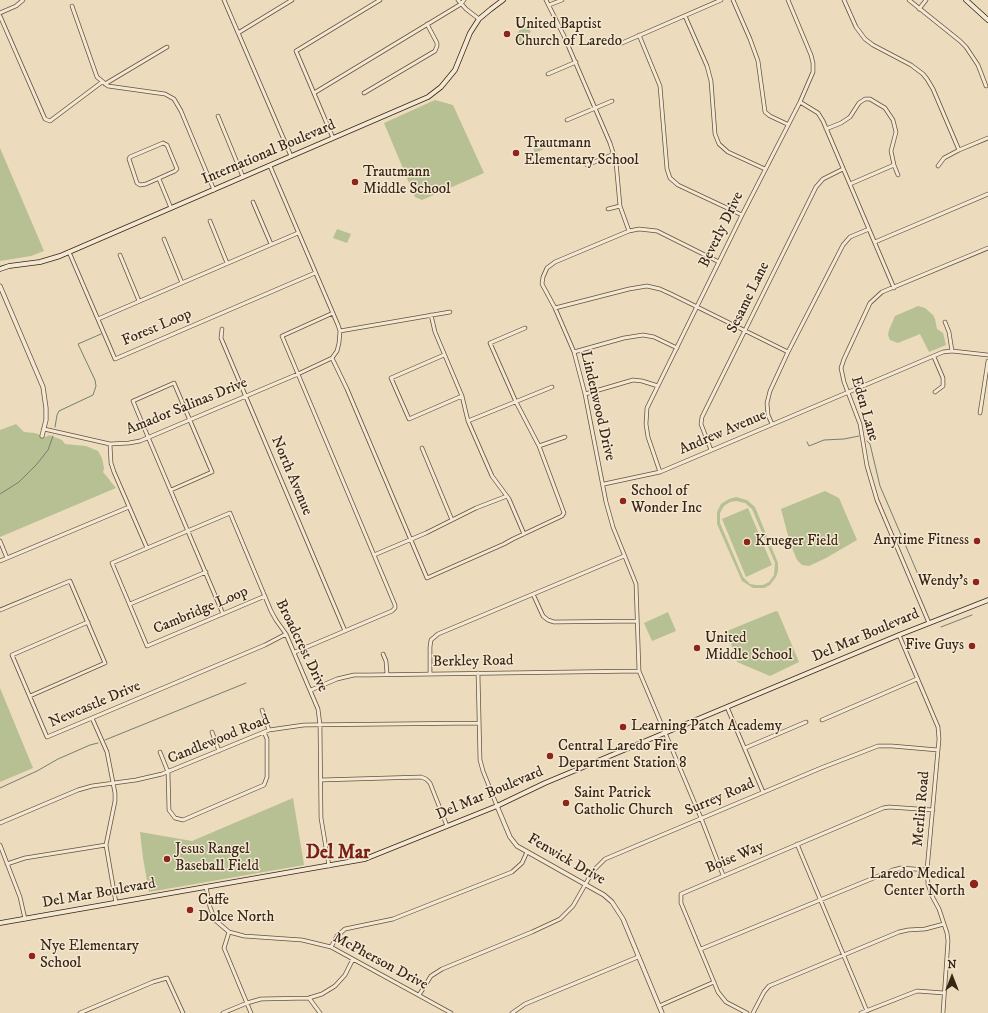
<!DOCTYPE html>
<style>
body{margin:0}
#map{position:relative;width:988px;height:1013px;overflow:hidden;background:#ecdbbc;font-family:"IM FELL DW Pica",serif}
canvas{display:block}
.north{position:absolute;left:932px;top:957px;width:40px;height:40px;-webkit-text-stroke:3px #f3e8d3;paint-order:stroke;rotate:0deg;font-size:11px;font-weight:700;line-height:16px;text-align:center;color:#392513}
.north::after{content:'';display:block;margin:auto;width:14px;height:18px;background:#392513;clip-path:polygon(50% 0,100% 100%,50% 72%,0 100%)}
</style>
<div id="map">
<canvas width="988" height="1013"></canvas>
<div class="north">N</div>
</div>
<script>
const context = document.querySelector('canvas').getContext('2d');
context.lineJoin = 'round';
function paint(path, color) {
  context.fillStyle = color;
  context.fill(path, 'evenodd');
}
function toPath(rows) {
  const path = new Path2D();
  for (const r of rows) {
    path.moveTo(r[0], r[1]);
    for (let i = 2; i < r.length; i += 2) path.lineTo(r[i], r[i + 1]);
  }
  return path;
}
function stroke(path, color, width, dash) {
  context.strokeStyle = color;
  context.lineWidth = width;
  context.lineCap = dash ? 'butt' : 'round';
  context.setLineDash(dash || []);
  context.stroke(path);
}
function drawText(font, color, halo, rows, align = 'center') {
  context.font = font + ' "IM FELL DW Pica",serif';
  context.lineWidth = 3;
  context.setLineDash([]);
  context.textBaseline = 'middle';
  context.strokeStyle = halo;
  context.fillStyle = color;
  for (const [text, x, y, turn = 0] of rows) {
    context.save();
    context.translate(x, y);
    context.rotate((+turn || 0) * Math.PI / 180);
    context.textAlign = isNaN(turn) ? turn : align;
    if (halo) context.strokeText(text, 0, 0);
    context.fillText(text, 0, 0);
    context.restore();
  }
}
paint(toPath([
 [523,25,531,31,525,40,529,43,527,46,525,47,514,38],
 [435,100,453,105,484,173,422,200,415,197,384,123],
 [541,143,544,149,535,153,533,147],
 [0,148,44,251,31,256,0,261],
 [337,229,351,234,347,243,333,238],
 [918,306,925,308,933,315,935,319,937,329,943,333,946,345,929,352,920,334,898,343,890,340,888,335,889,330,895,316],
 [16,424,24,432,35,433,46,437,49,435,62,440,65,444,86,446,98,451,102,458,104,468,103,472,116,488,0,537,0,430],
 [825,491,839,498,857,540,826,558,809,566,802,565,797,560,790,543,781,509],
 [736,497,747,500,755,507,778,563,778,571,776,577,770,585,764,588,753,588,742,581,717,524,717,512,721,504,729,499],
 [736,501,745,503,752,509,775,563,774,575,769,582,763,585,756,585,750,584,743,577,720,523,720,513,724,506,730,502],
 [748,508,772,565,746,577,722,519],
 [776,611,778,612,799,662,770,676,737,662,727,631],
 [668,612,676,631,652,641,644,623],
 [0,688,33,768,0,782],
 [293,798,304,865,149,892,143,858,140,832,192,841]
]), '#b6c092');
stroke(toPath([
 [55,427,57,415,59,411,93,395,96,386,95,380,78,344,101,334],
 [867,441,870,444,880,486,920,579],
 [807,442,809,446,824,440,844,439,859,436],
 [0,494,19,482,37,464,48,450,53,436],
 [941,627,972,615],
 [105,740,246,683],
 [0,788,37,771,58,759,90,745,98,743]
]), '#737f72', 1);
const minor = toPath([
 [224,0,291,156],
 [458,0,466,9,479,19],
 [546,0,564,36,610,143,616,162,620,206,629,231],
 [733,0,750,39,758,61,765,112,770,116,787,124],
 [844,0,856,27,865,39,873,45,911,65,923,74,927,79,933,89,959,150],
 [909,0,960,41,966,47,978,65,986,86],
 [549,5,562,0],
 [72,6,97,77,108,86,165,94,174,99,181,111,214,190],
 [919,9,926,0],
 [0,13,16,6,23,0],
 [0,16,45,119,50,121,102,82],
 [685,16,707,66,711,81,715,134,719,144,728,152,765,169],
 [238,33,292,0],
 [639,35,660,86,667,169,670,178,678,185,742,215],
 [622,43,721,0],
 [548,74,576,62],
 [105,84,167,47],
 [314,93,461,4,464,0],
 [364,93,435,51,437,46,437,43,427,24],
 [800,102,818,113,823,121,894,288],
 [218,116,243,177],
 [567,120,612,101],
 [826,129,841,123,850,117,859,103,865,99,870,99,885,108,893,120,896,132,891,151,894,165,850,184],
 [333,138,296,51,380,0],
 [163,143,167,145,177,169,175,171,146,184,140,185,137,183,129,159,130,157,163,143],
 [587,165,614,154],
 [894,165,898,175],
 [938,166,944,158,959,150,988,138],
 [159,179,171,208],
 [253,202,271,244],
 [608,209,620,206],
 [210,221,227,263],
 [164,239,182,283],
 [875,242,988,194],
 [69,252,115,359,315,273],
 [120,255,139,301],
 [719,262,657,231,639,229,629,231,555,262,547,268,543,277,542,284,555,308,574,352,585,394,606,502,613,527,636,584,639,671,701,818,723,875],
 [555,308,629,289,647,286,660,289,671,294,788,352],
 [431,315,435,332,462,396,468,421,492,476,509,499,524,534],
 [98,319,298,233],
 [945,322,949,332,952,351],
 [222,329,221,338,345,631],
 [340,331,450,312],
 [574,352,624,338,643,335,654,337,677,348],
 [444,355,391,378,409,419,462,396],
 [934,357,943,378,943,386,935,392],
 [332,358,347,389,427,578,504,544,513,539,562,516,564,513,539,446,516,402,490,343,525,328],
 [585,394,633,380,642,381,658,386],
 [980,413,988,361],
 [468,421,552,387],
 [772,424,768,415,767,403,770,391,788,352,843,245,850,237,869,229],
 [44,429,110,444,129,443,140,441,298,374,332,358,337,351,339,343,340,331,338,325,270,166],
 [110,444,111,463,114,472,147,548],
 [539,446,565,437],
 [422,448,452,520],
 [711,450,701,424,702,417,816,187,823,179,843,169],
 [660,472,648,437,646,424,647,408,742,215,800,102,813,72,813,63,811,55,788,0],
 [604,484,660,472,943,352,952,351,988,355],
 [171,490,212,472,174,383,133,401,148,437,223,614],
 [0,541,7,558],
 [374,555,426,533,476,508,507,496],
 [0,561,129,507],
 [533,594,543,616,548,620,554,622,637,621],
 [265,596,147,646,112,563,230,513,271,611,276,620,286,634,318,709,320,725,321,818,329,866],
 [130,604,206,572],
 [0,610,70,581,105,663,30,696],
 [88,622,12,655,47,737,265,645,286,634],
 [929,623,877,500,867,466,860,424,844,382,841,368,844,359,870,303,882,292,988,248],
 [899,635,938,727,939,739,927,870,928,884,932,896,939,909,947,933,948,941,943,1013],
 [295,652,392,611,395,608,395,605,282,336,333,313],
 [383,654,386,661,387,674],
 [478,673,480,760,483,771,497,806],
 [430,674,430,647,431,640,438,634,624,556],
 [311,690,337,679,354,675,368,675,639,671],
 [727,707,763,792],
 [262,710,269,730],
 [92,718,107,752,115,793,115,801,106,845,116,903],
 [822,720,917,679],
 [212,732,219,751],
 [745,748,806,722],
 [160,752,168,772,169,810,175,818,183,820,264,785,267,777,267,739,264,732],
 [321,780,421,777,426,779,430,783,447,826],
 [0,823,78,790,92,786,136,780,162,774,269,730,304,725,478,723],
 [797,844,867,1011],
 [0,845,20,897,25,919],
 [7,864,25,858,106,845],
 [206,887,210,907,215,920,229,932,244,936,302,940,331,947,451,1013],
 [229,932,224,948,251,1013],
 [331,947,337,936,345,929,393,919,512,872,522,863,527,852],
 [701,949,893,870,901,868,927,870],
 [419,995,431,976,442,969,532,932,560,919,573,906,593,871,605,859,821,768,878,746,892,746,938,750],
 [309,998,320,1013],
 [659,1006,714,982],
 [80,1013,153,982,167,978,183,1013],
 [223,1013,247,1003,261,999,309,998,322,994,335,986,345,975,353,959],
 [512,1013,525,1004,638,957],
 [747,1013,726,1002,718,992,681,903,681,894,883,808,889,807,933,810],
 [753,1013,764,992,769,986,899,932,908,930,925,929,944,924],
 [861,1013,917,991,944,993]
]);
const tertiary = toPath([
 [0,286,43,387,46,408,46,420,42,436],
 [497,806,510,837,517,846,604,895,612,902,623,919,662,1013]
]);
const secondary = toPath([
 [966,0,988,20],
 [0,269,9,266,40,262,60,256,428,97,441,87,455,70,470,33,479,19,491,9,503,0],
 [0,923,365,859,497,806,545,783,899,635,988,600]
]);
stroke(minor, '#66523d', 4.5);
stroke(tertiary, '#66523d', 5);
stroke(secondary, '#392513', 5.5);
stroke(minor, '#f3e8d3', 3);
stroke(tertiary, '#f3e8d3', 3.5);
stroke(secondary, '#f3e8d3', 4);
for (const [x, y, r, color] of [
 [507,34,4,"#8f2418"],
 [516,153,4,"#8f2418"],
 [355,182,4,"#8f2418"],
 [623,501,4,"#8f2418"],
 [977,541,4,"#8f2418"],
 [747,542,4,"#8f2418"],
 [976,582,4,"#8f2418"],
 [972,646,4,"#8f2418"],
 [697,648,4,"#8f2418"],
 [623,727,4,"#8f2418"],
 [550,756,4,"#8f2418"],
 [566,803,4,"#8f2418"],
 [167,859,4,"#8f2418"],
 [974,884,5,"#8f2418"],
 [190,910,4,"#8f2418"],
 [32,956,4,"#8f2418"]
]) {
  const dot = new Path2D();
  dot.arc(x, y, r, 0, 2 * Math.PI);
  context.fillStyle = color;
  context.fill(dot);
  stroke(dot, '#f3e8d3', 1.5);
}
drawText('15px', '#392513', '#f3e8d3', [
 ["United Baptist",515,25],
 ["Church of Laredo",515,42],
 ["Trautmann",524,144],
 ["Elementary School",524,161],
 ["Trautmann",363,173],
 ["Middle School",363,190],
 ["School of",631,492],
 ["Wonder Inc",631,509],
 ["Anytime Fitness",969,541,"right"],
 ["Krueger Field",755,542],
 ["Wendy's",968,582,"right"],
 ["United",705,639],
 ["Middle School",705,656],
 ["Five Guys",964,646,"right"],
 ["Learning Patch Academy",631,727],
 ["Central Laredo Fire",558,747],
 ["Department Station 8",558,764],
 ["Saint Patrick",574,794],
 ["Catholic Church",574,811],
 ["Jesus Rangel",175,850],
 ["Baseball Field",175,867],
 ["Laredo Medical",965,875,"right"],
 ["Center North",965,892,"right"],
 ["Caffe",198,901],
 ["Dolce North",198,918],
 ["Nye Elementary",40,947],
 ["School",40,964]
], 'left');
drawText('15px', '#392513', '#f3e8d3', [
 ["International Boulevard",269,153,-23],
 ["Beverly Drive",722,230,-64],
 ["Sesame Lane",749,298,-64],
 ["Forest Loop",157,328,-23],
 ["Lindenwood Drive",597,406,77],
 ["Amador Salinas Drive",187,407,-22],
 ["Eden Lane",864,409,74],
 ["Andrew Avenue",723,433,-23],
 ["North Avenue",291,476,67],
 ["Cambridge Loop",201,611,-23],
 ["Del Mar Boulevard",866,636,-23],
 ["Broadcrest Drive",301,646,64],
 ["Berkley Road",473,662,-1],
 ["Newcastle Drive",95,705,-23],
 ["Candlewood Road",219,740,-22],
 ["Del Mar Boulevard",490,794,-23],
 ["Surrey Road",720,798,-23],
 ["Merlin Road",922,809,-85],
 ["Boise Way",735,858,-23],
 ["Fenwick Drive",566,860,30],
 ["Del Mar Boulevard",99,894,-10],
 ["McPherson Drive",380,962,28]
]);
drawText('bold 19px', '#7a1f14', '#f3e8d3', [
 ["Del Mar",338,854]
]);
</script>
